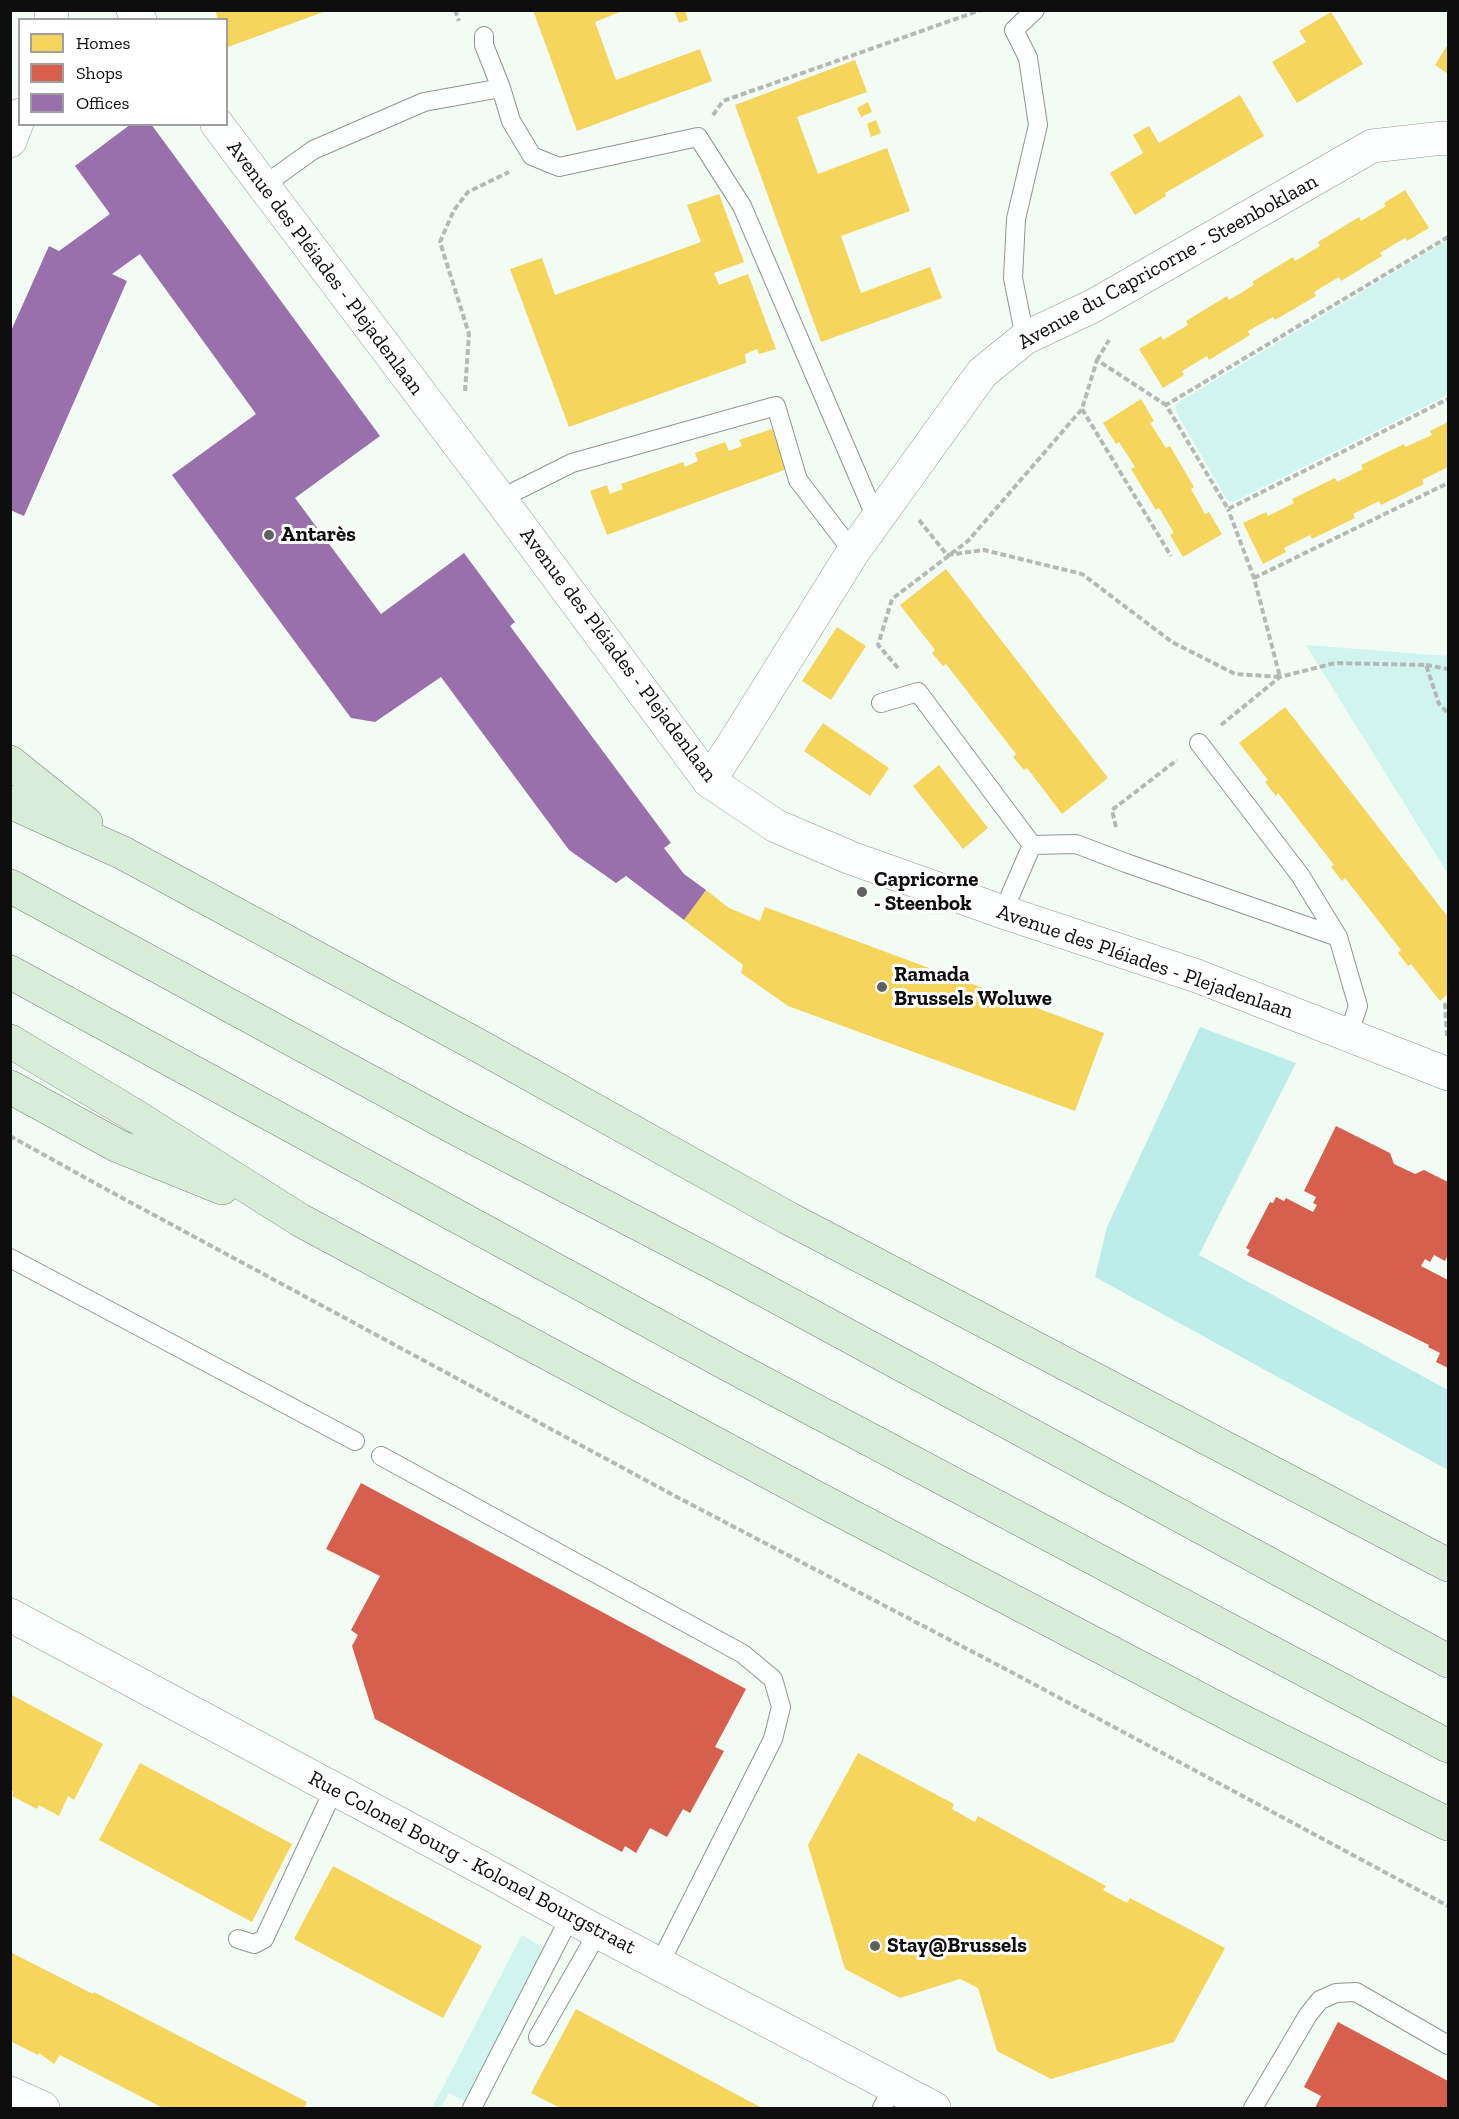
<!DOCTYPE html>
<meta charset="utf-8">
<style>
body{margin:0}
#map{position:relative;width:1459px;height:2119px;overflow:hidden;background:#f2fcf5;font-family:"Zilla Slab",serif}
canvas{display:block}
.frame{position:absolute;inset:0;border:12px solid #0e0e0e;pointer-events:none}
.legend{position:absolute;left:18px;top:18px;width:210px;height:108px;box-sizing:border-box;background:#fff;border:2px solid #9f9f9f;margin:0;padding:8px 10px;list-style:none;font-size:18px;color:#0e0e0e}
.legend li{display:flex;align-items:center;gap:12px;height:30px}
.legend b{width:30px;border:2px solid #9f9f9f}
</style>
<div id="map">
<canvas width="1459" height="2119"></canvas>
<div class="frame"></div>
<ul class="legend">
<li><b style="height:16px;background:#f6d55c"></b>Homes</li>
<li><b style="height:16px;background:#d6604d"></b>Shops</li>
<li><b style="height:16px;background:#9970ab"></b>Offices</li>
</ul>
</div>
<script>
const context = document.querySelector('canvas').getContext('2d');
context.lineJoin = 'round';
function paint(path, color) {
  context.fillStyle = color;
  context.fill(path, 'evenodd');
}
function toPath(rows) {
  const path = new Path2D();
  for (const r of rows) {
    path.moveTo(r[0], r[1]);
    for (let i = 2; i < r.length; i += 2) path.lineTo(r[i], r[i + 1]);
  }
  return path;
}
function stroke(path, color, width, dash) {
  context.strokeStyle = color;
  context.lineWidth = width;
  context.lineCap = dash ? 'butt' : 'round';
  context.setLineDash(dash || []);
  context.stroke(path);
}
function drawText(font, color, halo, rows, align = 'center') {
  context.font = font + ' "Zilla Slab",serif';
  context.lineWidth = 6;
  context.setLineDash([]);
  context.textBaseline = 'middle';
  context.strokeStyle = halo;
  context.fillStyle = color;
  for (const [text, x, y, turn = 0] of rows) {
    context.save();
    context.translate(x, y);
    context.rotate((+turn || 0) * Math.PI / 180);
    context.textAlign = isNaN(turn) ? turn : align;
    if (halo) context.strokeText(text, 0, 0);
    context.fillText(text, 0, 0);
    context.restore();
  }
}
paint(toPath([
 [1448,240,1448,395,1233,502,1227,500,1175,410,1177,403],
 [1306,645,1448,656,1448,874],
 [522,1935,544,1948,464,2101,449,2093,440,2108,432,2108]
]), '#d0f4ee');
paint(toPath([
 [1200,1027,1296,1063,1199,1255,1448,1390,1448,1470,1095,1277,1107,1227]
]), '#bdede8');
paint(toPath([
 [215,10,326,10,326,11,228,47,226,20,218,20],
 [533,10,625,10,595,22,616,80,700,49,712,81,577,131],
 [674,10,685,10,688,20,679,23],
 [1331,12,1363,64,1297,103,1272,62,1306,42,1299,31],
 [1448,44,1448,74,1435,65],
 [855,60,867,92,797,117,818,174,887,148,910,211,841,236,861,293,930,267,942,298,821,342,735,105],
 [1240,95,1264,136,1165,193,1166,196,1135,215,1110,173,1143,153,1133,135,1149,126,1159,143],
 [868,102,872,112,861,117,857,108],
 [876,120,881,133,871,137,867,124],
 [1405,190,1429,228,1407,241,1405,238,1380,253,1382,256,1341,281,1339,277,1314,292,1316,296,1275,320,1273,317,1248,331,1250,335,1209,360,1207,356,1182,371,1184,375,1163,388,1139,349,1161,336,1163,340,1188,325,1186,321,1227,296,1229,300,1254,285,1252,282,1293,257,1295,261,1320,246,1318,242,1359,217,1361,221,1386,206,1384,203],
 [719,194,744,262,714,273,719,285,748,274,776,349,759,354,757,349,745,354,746,363,569,427,510,269,542,258,555,295,701,242,687,205],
 [1141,399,1154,421,1150,423,1166,448,1170,446,1194,487,1191,489,1205,514,1209,512,1222,534,1183,557,1170,535,1174,533,1159,508,1156,510,1131,469,1135,467,1119,442,1116,444,1103,423],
 [1448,422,1448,467,1422,480,1424,484,1381,505,1379,501,1353,514,1355,518,1312,539,1310,535,1284,548,1286,552,1263,564,1243,523,1266,512,1268,516,1294,503,1292,499,1335,478,1337,482,1363,469,1361,465,1404,444,1405,447,1432,435,1430,431],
 [772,429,787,469,607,535,590,491,607,485,610,494,623,489,621,484,683,462,685,467,698,461,695,453,725,442,729,451,742,446,739,440],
 [946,569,1108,778,1062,814,1027,768,1024,770,1013,757,1016,754,946,664,943,666,932,653,935,650,900,605],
 [837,627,866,646,831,700,802,681],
 [1285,707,1448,917,1448,994,1440,1001,1411,964,1408,966,1398,953,1401,950,1345,878,1342,881,1331,867,1334,865,1278,793,1276,796,1265,782,1268,780,1239,743],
 [823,723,889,768,870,796,804,751],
 [939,765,988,828,963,849,913,786],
 [706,890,729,908,760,921,765,907,1104,1033,1075,1111,788,1006,741,973,743,965,684,920],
 [10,1694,103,1744,74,1800,68,1796,59,1816,39,1805,37,1809,12,1796,14,1792,10,1790],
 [858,1753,954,1804,952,1809,975,1822,978,1816,1106,1886,1103,1890,1127,1903,1130,1898,1225,1948,1174,2042,1051,2079,997,2051,978,1988,960,1979,900,1998,845,1969,808,1845],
 [140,1763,292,1844,252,1922,99,1840],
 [333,1866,482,1946,443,2018,294,1939],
 [10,1952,93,1994,94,1992,307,2102,304,2108,163,2108,60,2055,54,2064,39,2053,38,2055,10,2041],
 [576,2009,762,2108,560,2108,531,2093]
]), '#f6d55c');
paint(toPath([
 [1336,1126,1390,1153,1394,1164,1415,1174,1424,1170,1448,1182,1448,1255,1445,1261,1434,1255,1430,1262,1425,1259,1421,1266,1448,1280,1448,1368,1436,1362,1440,1353,1428,1347,1429,1345,1247,1255,1250,1250,1246,1248,1270,1202,1273,1203,1276,1197,1284,1201,1286,1198,1313,1212,1317,1205,1313,1203,1316,1197,1304,1191],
 [361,1483,746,1689,715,1747,724,1751,690,1813,683,1809,667,1837,650,1828,636,1853,625,1846,622,1852,375,1719,352,1646,358,1635,351,1630,380,1576,326,1549],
 [1338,2022,1448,2081,1448,2108,1315,2108,1321,2096,1304,2087]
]), '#d6604d');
paint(toPath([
 [131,124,151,124,380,436,295,498,381,614,464,553,515,622,510,626,671,843,664,848,684,874,706,890,684,920,626,876,616,883,569,850,441,677,375,722,351,718,172,475,256,414,140,254,112,274,127,281,24,516,10,510,10,333,49,246,59,251,110,214,75,166]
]), '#9970ab');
const service = toPath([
 [484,36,484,45,501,88,511,121,532,156,559,167,698,137,742,206,876,518],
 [263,186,313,150,424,102,501,88],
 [1025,338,1013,278,1016,219,1038,125,1028,58,1014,30,1035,10],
 [500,499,572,463,776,406,798,480,853,552],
 [881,703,918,692,1032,845],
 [1199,743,1300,875,1338,937],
 [1003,912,1032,845,1076,844,1126,863,1338,937,1358,1006,1348,1036],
 [10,1258,355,1441],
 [381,1456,743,1654,773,1679,781,1707,773,1739,660,1963],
 [238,1939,254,1944,264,1939,334,1789],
 [538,2037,598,1932],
 [472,2108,570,1917],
 [882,2108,893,2086],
 [1253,2108,1308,2015,1320,2000,1336,1993,1356,1992,1448,2045]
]);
const minor = toPath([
 [51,20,52,10],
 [10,141,20,115],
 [709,781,739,735,853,552,982,373,1025,338,1093,306,1372,146,1443,138,1448,139],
 [10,1615,480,1867,598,1932,934,2108],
 [10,2093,43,2108]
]);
const tertiary = toPath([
 [133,10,140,20],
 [217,124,500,499,709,781,776,826,851,858,1003,912,1197,976,1448,1074]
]);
const trunk = toPath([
 [10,762,86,823],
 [10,802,123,853,481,1047,788,1218,1448,1565],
 [10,886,455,1128,738,1276,1448,1661],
 [10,972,731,1366,1448,1746],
 [10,1041,137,1117,300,1220,811,1495,1238,1719,1448,1824],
 [10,1087,118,1146,222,1188]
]);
stroke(service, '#919592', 20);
stroke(minor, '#919592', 34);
stroke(tertiary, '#919592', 34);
stroke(trunk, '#7e827f', 34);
stroke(toPath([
 [455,10,459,21],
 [713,115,723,101,981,10],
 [1448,237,1166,405,1228,509,1448,399],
 [1097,360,1109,340],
 [465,391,469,334,440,242,454,210,468,192,509,172],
 [1082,409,1171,556],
 [919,520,947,555,984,550,1082,574,1172,642,1235,674,1280,677,1254,578,1228,509],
 [1254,578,1448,483],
 [1426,665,1448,669],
 [898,668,878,645,892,599,968,541,1082,409,1097,360,1166,405],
 [1221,725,1280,677,1335,663,1426,665,1439,704,1448,713],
 [1116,827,1112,810,1177,760],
 [1447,1036,1445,1005,1448,1002],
 [10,1136,102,1187,675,1496,1013,1673,1448,1906]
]), '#b6b8b7', 4, [6, 3]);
stroke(service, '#fdfffe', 18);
stroke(minor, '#fdfffe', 33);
stroke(tertiary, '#fdfffe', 33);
stroke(trunk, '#d8ecd8', 33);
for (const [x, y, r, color] of [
 [269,535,6,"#5e615f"],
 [862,892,6,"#5e615f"],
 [882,987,6,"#5e615f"],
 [875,1946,6,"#5e615f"]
]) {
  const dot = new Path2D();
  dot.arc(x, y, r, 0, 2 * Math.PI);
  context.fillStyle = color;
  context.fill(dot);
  stroke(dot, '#fff', 2);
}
drawText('21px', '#0e0e0e', '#fff', [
 ["Avenue du Capricorne - Steenboklaan",1168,262,-29],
 ["Avenue des Pléiades - Plejadenlaan",325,268,53],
 ["Avenue des Pléiades - Plejadenlaan",618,655,53],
 ["Avenue des Pléiades - Plejadenlaan",1145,962,19],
 ["Rue Colonel Bourg - Kolonel Bourgstraat",472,1863,28]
]);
drawText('bold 21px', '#0e0e0e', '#fff', [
 ["Antarès",281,535],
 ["Capricorne",874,880],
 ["- Steenbok",874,904],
 ["Ramada",894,975],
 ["Brussels Woluwe",894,999],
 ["Stay@Brussels",887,1946]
], 'left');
</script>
